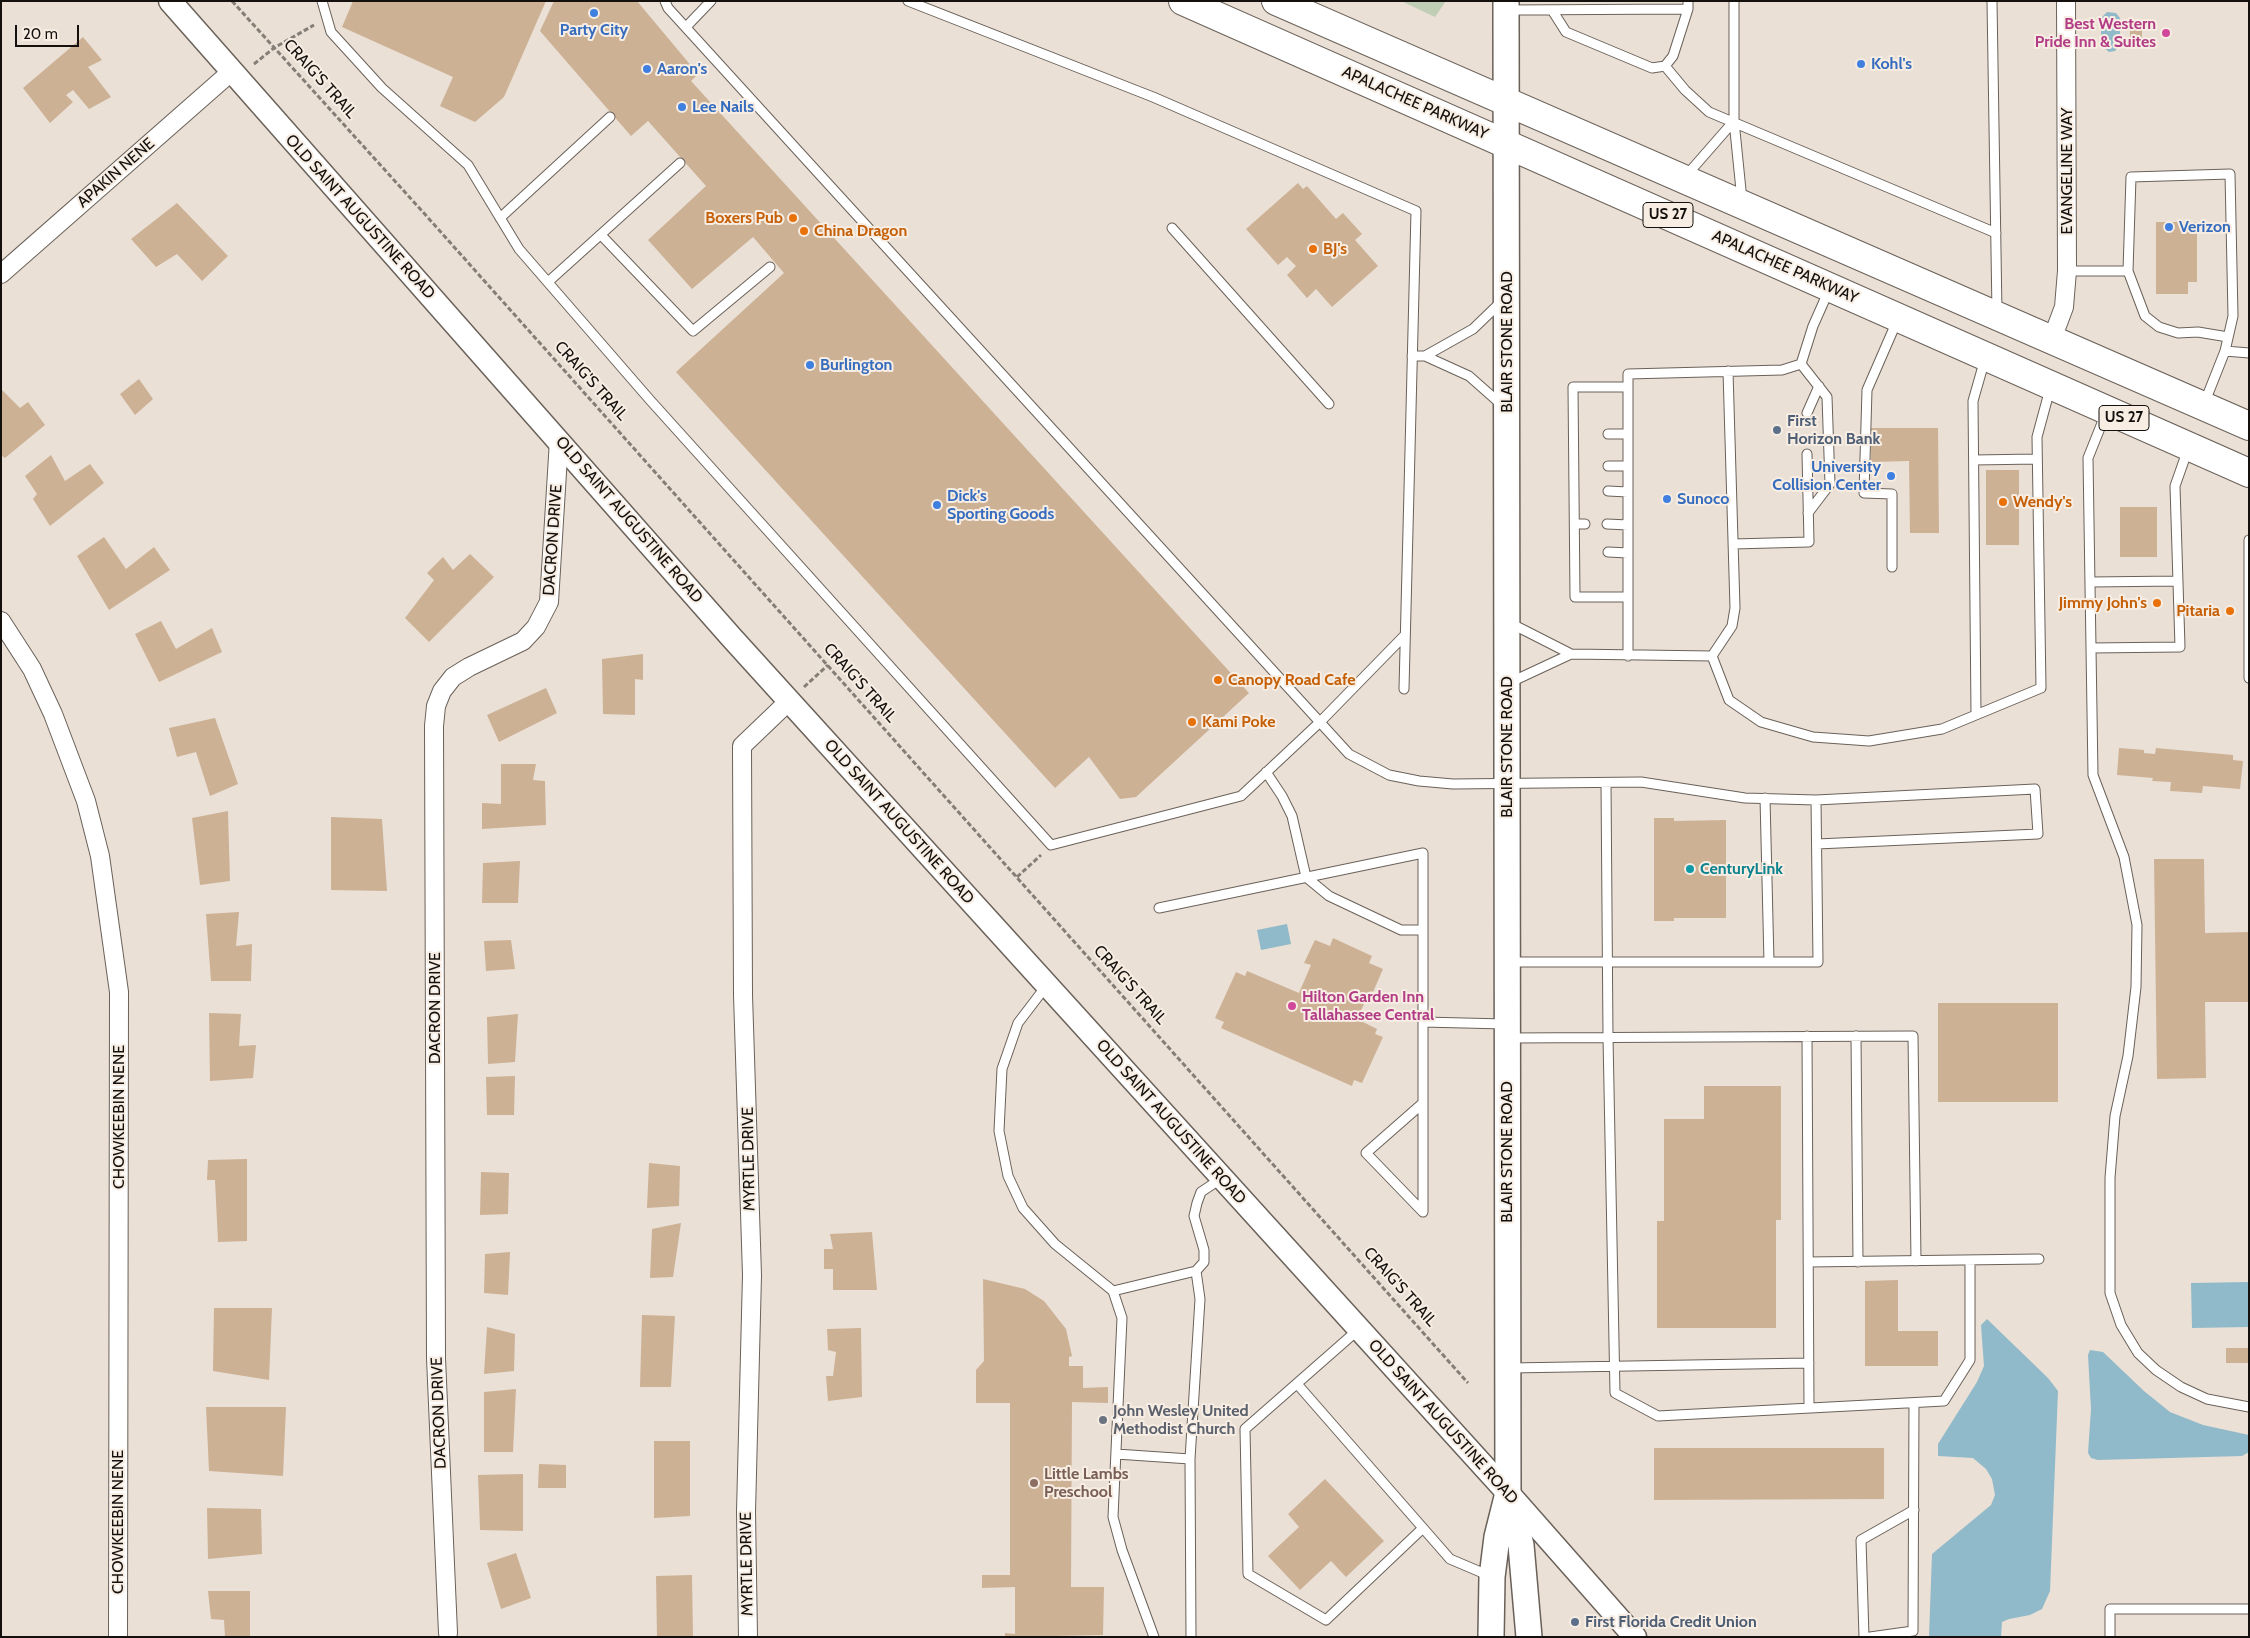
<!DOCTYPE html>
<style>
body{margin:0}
#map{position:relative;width:2250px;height:1638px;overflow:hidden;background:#eae0d6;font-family:Cabin,sans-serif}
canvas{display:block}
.frame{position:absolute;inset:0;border:2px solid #14100d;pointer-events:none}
.scale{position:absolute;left:15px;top:25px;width:64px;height:22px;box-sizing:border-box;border:2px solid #14100d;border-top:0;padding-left:6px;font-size:15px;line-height:18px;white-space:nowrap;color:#14100d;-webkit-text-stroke:4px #f7ede3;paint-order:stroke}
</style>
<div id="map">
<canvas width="2250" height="1638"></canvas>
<div class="frame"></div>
<div class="scale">20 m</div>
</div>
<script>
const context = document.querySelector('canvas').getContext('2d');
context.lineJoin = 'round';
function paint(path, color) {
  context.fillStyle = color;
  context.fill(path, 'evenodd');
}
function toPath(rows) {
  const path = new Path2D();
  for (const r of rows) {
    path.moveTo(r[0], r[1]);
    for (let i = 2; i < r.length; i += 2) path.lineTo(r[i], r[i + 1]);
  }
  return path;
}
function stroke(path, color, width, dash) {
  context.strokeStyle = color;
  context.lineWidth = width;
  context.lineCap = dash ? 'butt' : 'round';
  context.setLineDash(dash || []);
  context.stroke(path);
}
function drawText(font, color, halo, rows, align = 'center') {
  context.font = font + ' Cabin,sans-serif';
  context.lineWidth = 4;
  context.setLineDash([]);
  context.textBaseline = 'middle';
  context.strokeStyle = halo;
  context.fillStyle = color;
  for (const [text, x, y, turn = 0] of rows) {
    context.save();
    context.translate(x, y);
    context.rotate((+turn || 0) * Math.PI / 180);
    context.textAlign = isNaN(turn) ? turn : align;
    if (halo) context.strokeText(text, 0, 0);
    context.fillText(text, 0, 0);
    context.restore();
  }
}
paint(toPath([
 [1401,1,1446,1,1435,17]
]), '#c1ceb6');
paint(toPath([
 [2107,12,2116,13,2120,18,2120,44,2115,51,2109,52,2101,45,2101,18],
 [1287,924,1291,944,1261,950,1257,930],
 [2249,1282,2249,1327,2192,1328,2191,1283],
 [1987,1319,2048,1378,2058,1391,2050,1591,2042,1609,2030,1615,2009,1619,2002,1622,2001,1637,1929,1637,1932,1554,1991,1505,1995,1495,1992,1479,1986,1469,1973,1458,1938,1456,1938,1444,1977,1382,1984,1366,1981,1325],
 [2090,1350,2103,1352,2144,1391,2170,1412,2203,1425,2249,1435,2249,1452,2242,1456,2098,1460,2091,1458,2088,1453,2091,1409,2088,1355]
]), '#90b9c9');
paint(toPath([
 [353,1,546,1,504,97,475,122,440,106,453,77,342,27],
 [554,1,637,1,698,74,691,81,1249,693,1136,797,1120,799,1089,757,1055,788,676,372,784,273,753,237,692,289,648,240,706,186,648,121,631,136,540,31],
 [2130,21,2142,21,2142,41,2130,41],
 [83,37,102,60,88,67,111,97,89,109,73,90,66,95,73,102,50,123,23,88],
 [1298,183,1303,189,1307,186,1336,219,1343,213,1362,234,1355,240,1378,266,1332,307,1316,289,1307,298,1287,275,1296,266,1287,257,1278,265,1246,229],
 [177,203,228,256,202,281,177,254,156,267,131,239],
 [2156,222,2197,222,2197,282,2188,282,2188,294,2156,294],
 [139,379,153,399,135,415,120,394],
 [1,389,20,408,28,402,45,425,5,458,1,455],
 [1871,428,1938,428,1939,533,1910,533,1909,461,1871,462],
 [51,455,65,481,90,464,104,483,50,526,33,499,37,494,25,476],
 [1986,470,2019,470,2019,545,1986,545],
 [2120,507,2157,507,2157,557,2120,557],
 [104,537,126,569,154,547,170,570,109,610,77,556],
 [470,554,494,577,429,642,405,618,434,580,427,573,443,557,453,570],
 [161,621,176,649,212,628,222,652,159,682,135,634],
 [643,654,643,680,635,679,635,715,603,714,602,659],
 [546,688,557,713,499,742,487,715],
 [215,718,238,784,210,796,196,752,177,757,169,728],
 [2119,748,2144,750,2144,753,2155,754,2156,748,2233,755,2233,760,2243,761,2240,789,2203,786,2202,793,2170,791,2171,782,2152,781,2153,778,2117,775],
 [501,764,536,764,533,780,545,781,546,825,482,829,482,803,501,804],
 [228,811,230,881,200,885,192,818],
 [331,817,382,819,387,891,331,890],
 [1654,818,1674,818,1674,821,1726,820,1726,918,1674,918,1674,921,1654,921],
 [2154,859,2204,859,2205,933,2249,932,2249,1002,2205,1002,2206,1078,2157,1079],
 [520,861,518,903,482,903,483,863],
 [239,912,236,946,252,944,251,981,211,981,206,914],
 [1333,938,1372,956,1369,963,1383,969,1373,992,1370,991,1357,1019,1377,1029,1375,1034,1383,1037,1362,1083,1354,1080,1352,1086,1221,1028,1224,1022,1215,1018,1236,972,1245,976,1247,971,1299,993,1311,965,1304,963,1315,940,1330,946],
 [511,940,515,969,486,971,484,941],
 [1938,1003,2058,1003,2058,1102,1938,1102],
 [209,1013,241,1014,239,1046,256,1045,253,1078,210,1081],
 [518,1014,515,1062,488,1064,487,1017],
 [515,1076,514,1115,487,1115,486,1077],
 [1704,1086,1781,1086,1781,1220,1776,1220,1776,1328,1657,1328,1657,1221,1664,1221,1664,1119,1704,1119],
 [247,1159,247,1241,218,1242,215,1180,207,1180,208,1160],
 [649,1163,680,1166,679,1206,647,1208],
 [481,1172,509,1173,508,1214,480,1215],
 [681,1223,673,1277,650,1278,652,1229],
 [872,1232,877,1290,833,1290,833,1269,824,1269,824,1249,833,1249,830,1234],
 [510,1252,508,1295,484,1293,485,1254],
 [983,1279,1025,1289,1044,1301,1066,1329,1072,1356,1069,1357,1069,1366,1083,1366,1083,1388,1108,1387,1108,1403,1072,1402,1071,1587,1104,1587,1103,1635,1005,1637,1005,1633,1015,1634,1015,1587,982,1588,982,1575,1010,1575,1010,1403,976,1403,976,1370,984,1361],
 [1898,1280,1898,1331,1938,1331,1938,1366,1865,1366,1865,1281],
 [214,1308,272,1308,269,1380,213,1371],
 [642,1315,675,1316,671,1387,640,1387],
 [487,1327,515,1334,514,1371,484,1374],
 [861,1328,862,1397,828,1401,826,1376,833,1376,836,1352,828,1350,827,1329],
 [2226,1348,2249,1348,2249,1363,2226,1363],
 [516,1389,513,1452,484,1452,484,1392],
 [206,1407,286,1407,283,1476,209,1471],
 [654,1441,690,1441,690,1516,654,1518],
 [1654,1448,1884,1448,1884,1499,1654,1500],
 [539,1464,566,1465,566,1488,538,1488],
 [523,1474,523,1531,480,1530,478,1475],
 [1325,1479,1384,1541,1346,1577,1331,1561,1300,1590,1268,1556,1299,1527,1288,1514],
 [207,1508,261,1509,262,1554,208,1559],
 [516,1553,531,1598,501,1609,487,1563],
 [692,1575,693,1637,657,1637,656,1576],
 [208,1591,250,1591,250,1636,225,1637,224,1620,211,1619]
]), '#ccb195');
const service = toPath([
 [322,1,331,32,382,88,468,165,519,249,650,400,1051,845,1241,796,1320,722,1405,635],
 [665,1,668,8,821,176,1349,754,1389,775,1419,781,1453,784,1641,782,1745,798,1816,800,2035,789,2038,834,1817,844],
 [908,1,1153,97,1416,211,1404,689],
 [1734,1,1734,121,1742,200],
 [1992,1,1997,313],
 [1506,10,1688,9],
 [1552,10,1566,32,1652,68,1665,66,1673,56,1688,9,1688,1],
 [686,27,711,1],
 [1665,66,1685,90,1709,112,1996,233],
 [1685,177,1734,121],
 [500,218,610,117],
 [1172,228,1329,404],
 [601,235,693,331,770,267],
 [2067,271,2128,271],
 [548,282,680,163],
 [2225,351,2249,353],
 [1412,356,1425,356,1469,376,1503,406],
 [1425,356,1473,329,1501,302],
 [1801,364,1827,397,1830,484,1808,513],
 [1801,364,1813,326,1829,290],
 [1627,387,1573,387,1575,597,1628,597],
 [2204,404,2225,351,2233,316,2230,174,2131,177,2128,271,2145,316,2159,327,2178,333,2198,332,2228,337],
 [1807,413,1819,386],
 [2106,413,2088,458,2093,775,2124,857,2137,925,2136,987,2128,1056,2115,1116,2110,1178,2110,1293,2121,1325,2138,1353,2156,1370,2181,1387,2207,1399,2249,1407],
 [1608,434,1627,434],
 [1974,460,2037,459],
 [1608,466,1628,466],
 [1608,491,1628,492],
 [1575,524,1585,524],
 [1607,524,1628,525],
 [2249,540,2249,678],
 [1733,544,1809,542,1807,454],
 [1608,552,1628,553],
 [1892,567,1892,494,1864,493,1867,390,1897,321],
 [2091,582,2178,581],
 [1510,623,1571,654,1712,656],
 [2091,648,2180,647,2175,486,2188,449],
 [1628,656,1628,374,1782,370,1801,364],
 [1712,656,1729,700,1761,722,1813,737,1869,741,1942,729,2041,688,2037,437,2050,389],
 [1712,656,1732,626,1735,608,1728,371],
 [1511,682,1571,654],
 [1976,714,1973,401,1985,359],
 [1266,772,1282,796,1292,816,1306,877,1329,896,1401,930,1423,930],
 [1606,783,1608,1037,1615,1393,1658,1416,1944,1401,1970,1360,1970,1260],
 [1765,798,1769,962],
 [1159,908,1423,853,1423,1212],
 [1508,962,1818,962,1816,800],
 [1047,985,1018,1023,1002,1069,999,1131,1008,1176,1023,1208,1055,1244,1113,1291,1122,1318,1113,1517,1122,1550,1154,1637],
 [1423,1022,1505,1024],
 [1807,1036,1809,1408],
 [1856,1036,1858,1262],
 [1509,1038,1913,1036,1916,1261],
 [1423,1103,1366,1153,1423,1212],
 [1808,1262,2039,1259],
 [1113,1291,1196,1271,1204,1262,1204,1250,1194,1216,1197,1203,1201,1192,1222,1178],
 [1359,1329,1245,1429,1248,1574,1326,1620,1423,1528],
 [1510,1368,1809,1363],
 [1298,1385,1450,1559,1490,1576],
 [1116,1454,1190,1459],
 [1191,1637,1190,1459,1200,1299,1196,1271],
 [1864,1637,1861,1540,1914,1510],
 [1870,1637,1913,1631,1914,1403],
 [2110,1637,2110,1609,2249,1609]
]);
const minor = toPath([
 [1,274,231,72],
 [2052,339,2064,307,2067,271,2066,1],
 [1,621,32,669,53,714,86,801,100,856,119,992,118,1637],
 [448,1633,436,1358,434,726,436,706,442,691,453,677,469,667,523,641,536,627,549,602,559,440],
 [748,1637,746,1512,752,1275,743,995,742,746,789,701]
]);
const tertiary = toPath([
 [170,1,732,638,1508,1493,1635,1637]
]);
const secondary = toPath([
 [1509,1498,1521,1545,1529,1637],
 [1491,1637,1492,1577,1497,1537,1508,1493,1506,1]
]);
const primary = toPath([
 [1183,1,2249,473],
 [1276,1,2249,426]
]);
stroke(service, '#6a6159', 11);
stroke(minor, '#6a6159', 20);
stroke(tertiary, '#6a6159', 25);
stroke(secondary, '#6a6159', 28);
stroke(primary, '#6a6159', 30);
stroke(toPath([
 [232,1,422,211,1468,1383],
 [254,64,274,48,314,25],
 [804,687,828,665],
 [1017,877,1041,855]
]), '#857e77', 3, [5, 2.5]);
stroke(service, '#fff', 9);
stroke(minor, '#fff', 18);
stroke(tertiary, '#fff', 22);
stroke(secondary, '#fff', 25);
stroke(primary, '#fff', 28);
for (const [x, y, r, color] of [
 [594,13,5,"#3f7fe0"],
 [2166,33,5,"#d1479c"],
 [1861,64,5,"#3f7fe0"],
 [647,69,5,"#3f7fe0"],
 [682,107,5,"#3f7fe0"],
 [793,218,5,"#e8710a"],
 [2169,227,5,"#3f7fe0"],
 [804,231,5,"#e8710a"],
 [1313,249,5,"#e8710a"],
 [810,365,5,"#3f7fe0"],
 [1777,430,5,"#5c6f8a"],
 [1891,476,5,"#3f7fe0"],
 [1667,499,5,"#3f7fe0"],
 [2003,502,5,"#e8710a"],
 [937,505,5,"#3f7fe0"],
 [2157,603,5,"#e8710a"],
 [2230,611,5,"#e8710a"],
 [1218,680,5,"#e8710a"],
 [1192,722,5,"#e8710a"],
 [1690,869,5,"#0f9aa8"],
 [1292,1006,5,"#d1479c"],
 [1103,1420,5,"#6b7280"],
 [1034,1483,5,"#8d6e63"],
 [1575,1622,5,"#5c6f8a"]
]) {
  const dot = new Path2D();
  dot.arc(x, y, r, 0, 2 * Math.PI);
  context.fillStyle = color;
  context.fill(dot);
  stroke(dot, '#f7ede3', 2);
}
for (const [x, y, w] of [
 [1668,215,50],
 [2124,418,50]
]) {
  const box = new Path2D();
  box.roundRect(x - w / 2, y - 12.5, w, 25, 4);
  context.fillStyle = '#f7ede3';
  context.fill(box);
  stroke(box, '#14100d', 1);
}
drawText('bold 15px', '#14100d', null, [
 ["US 27",1668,215],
 ["US 27",2124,418]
]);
drawText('bold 16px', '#b23c85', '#f7ede3', [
 ["Best Western",2156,24],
 ["Pride Inn & Suites",2156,42],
 ["Hilton Garden Inn",1302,997,"left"],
 ["Tallahassee Central",1302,1015,"left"]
], 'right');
drawText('bold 16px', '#366cbe', '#f7ede3', [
 ["Party City",594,30,"center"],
 ["Kohl's",1871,64],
 ["Aaron's",657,69],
 ["Lee Nails",692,107],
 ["Verizon",2179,227],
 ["Burlington",820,365],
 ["University",1881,467,"right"],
 ["Collision Center",1881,485,"right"],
 ["Dick's",947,496],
 ["Sporting Goods",947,514],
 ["Sunoco",1677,499]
], 'left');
drawText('16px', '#14100d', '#f7ede3', [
 ["CRAIG'S TRAIL",320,79,48],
 ["APALACHEE PARKWAY",1415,103,24],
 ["EVANGELINE WAY",2067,171,-90],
 ["APAKIN NENE",116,173,-41],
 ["OLD SAINT AUGUSTINE ROAD",360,217,48],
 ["APALACHEE PARKWAY",1785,267,24],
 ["BLAIR STONE ROAD",1507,342,-90],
 ["CRAIG'S TRAIL",591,381,48],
 ["OLD SAINT AUGUSTINE ROAD",629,520,49],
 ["DACRON DRIVE",553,540,-86],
 ["CRAIG'S TRAIL",860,683,48],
 ["BLAIR STONE ROAD",1507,747,-90],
 ["OLD SAINT AUGUSTINE ROAD",899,822,48],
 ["CRAIG'S TRAIL",1130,985,48],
 ["DACRON DRIVE",435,1008,-90],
 ["CHOWKEEBIN NENE",119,1117,-90],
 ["OLD SAINT AUGUSTINE ROAD",1171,1122,48],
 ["BLAIR STONE ROAD",1507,1152,-90],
 ["MYRTLE DRIVE",749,1159,-91],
 ["CRAIG'S TRAIL",1400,1287,48],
 ["DACRON DRIVE",439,1413,-92],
 ["OLD SAINT AUGUSTINE ROAD",1443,1422,48],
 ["CHOWKEEBIN NENE",118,1522,-90],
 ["MYRTLE DRIVE",747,1564,-91]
]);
drawText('bold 16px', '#c56008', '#f7ede3', [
 ["Boxers Pub",783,218,"right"],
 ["China Dragon",814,231],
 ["BJ's",1323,249],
 ["Wendy's",2013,502],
 ["Jimmy John's",2147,603,"right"],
 ["Pitaria",2220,611,"right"],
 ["Canopy Road Cafe",1228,680],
 ["Kami Poke",1202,722]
], 'left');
drawText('bold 16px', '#4e5e75', '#f7ede3', [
 ["First",1787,421],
 ["Horizon Bank",1787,439],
 ["First Florida Credit Union",1585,1622]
], 'left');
drawText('bold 16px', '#0d838f', '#f7ede3', [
 ["CenturyLink",1700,869]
], 'left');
drawText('bold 16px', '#5b616d', '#f7ede3', [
 ["John Wesley United",1113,1411],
 ["Methodist Church",1113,1429]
], 'left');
drawText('bold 16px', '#785e54', '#f7ede3', [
 ["Little Lambs",1044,1474],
 ["Preschool",1044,1492]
], 'left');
</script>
